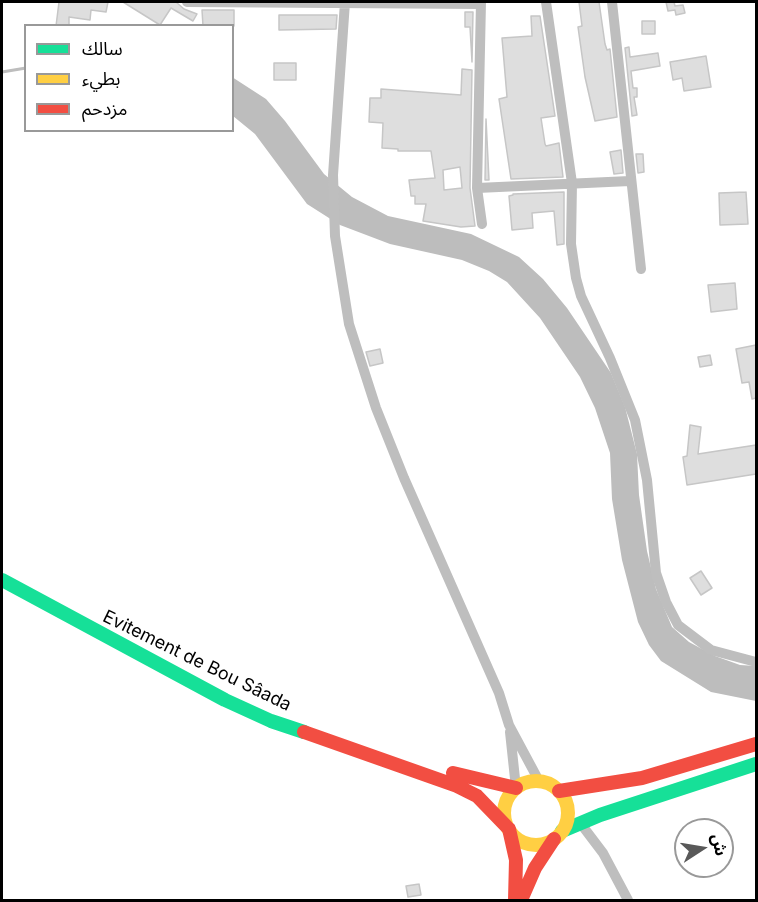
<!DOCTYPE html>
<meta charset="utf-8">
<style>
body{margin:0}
#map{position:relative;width:758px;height:902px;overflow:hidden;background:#fff;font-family:Inter,"Noto Sans Arabic",sans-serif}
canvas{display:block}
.frame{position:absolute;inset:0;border:3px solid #000;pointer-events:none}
.legend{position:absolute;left:24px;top:24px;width:210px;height:108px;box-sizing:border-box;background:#fff;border:2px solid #999;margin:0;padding:8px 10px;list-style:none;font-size:18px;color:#000}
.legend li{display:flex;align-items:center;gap:12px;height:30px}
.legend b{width:30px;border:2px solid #999}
.north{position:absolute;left:674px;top:818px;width:60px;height:60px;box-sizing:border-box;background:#fff;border:2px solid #999;border-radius:50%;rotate:78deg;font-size:16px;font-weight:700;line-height:24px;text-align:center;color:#000}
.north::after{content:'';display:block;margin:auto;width:21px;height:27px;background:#595959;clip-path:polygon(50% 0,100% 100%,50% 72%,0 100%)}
</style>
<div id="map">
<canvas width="758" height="902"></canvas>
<div class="frame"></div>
<ul class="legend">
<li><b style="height:8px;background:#16e098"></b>سالك</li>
<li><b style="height:8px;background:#ffcf43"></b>بطيء</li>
<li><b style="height:8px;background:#f24e42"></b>مزدحم</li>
</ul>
<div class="north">ش</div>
</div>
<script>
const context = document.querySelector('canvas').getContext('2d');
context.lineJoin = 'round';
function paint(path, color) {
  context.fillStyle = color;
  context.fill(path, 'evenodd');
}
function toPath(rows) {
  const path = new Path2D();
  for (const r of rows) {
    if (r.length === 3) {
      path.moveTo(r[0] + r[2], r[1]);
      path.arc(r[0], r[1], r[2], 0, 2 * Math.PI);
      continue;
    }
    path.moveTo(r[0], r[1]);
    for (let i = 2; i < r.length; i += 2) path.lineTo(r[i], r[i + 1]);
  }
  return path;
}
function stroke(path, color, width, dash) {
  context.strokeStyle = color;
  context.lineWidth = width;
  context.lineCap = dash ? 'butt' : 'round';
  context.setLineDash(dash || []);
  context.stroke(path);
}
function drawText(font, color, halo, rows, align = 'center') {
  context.font = font + ' Inter,sans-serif';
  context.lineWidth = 4.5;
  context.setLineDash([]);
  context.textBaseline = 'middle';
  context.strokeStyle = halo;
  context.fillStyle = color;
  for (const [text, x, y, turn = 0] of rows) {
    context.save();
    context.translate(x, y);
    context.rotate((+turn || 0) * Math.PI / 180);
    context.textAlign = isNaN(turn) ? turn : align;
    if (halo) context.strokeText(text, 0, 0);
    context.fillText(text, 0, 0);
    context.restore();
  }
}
paint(toPath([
 [232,77,266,99,285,121,324,174,352,197,388,216,471,234,519,257,543,279,567,308,611,373,625,407,637,454,639,495,647,551,656,589,672,627,689,642,715,656,740,665,756,666,756,701,711,692,661,661,649,645,638,622,622,560,612,499,610,453,595,408,580,377,540,318,507,282,489,271,462,260,390,244,340,225,307,204,255,134,233,116]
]), '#bdbdbd');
stroke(toPath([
 [2,72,26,68]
]), '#bdbdbd', 3);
const building = toPath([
 [59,2,108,2,106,12,91,10,90,20,69,17,69,26,56,26,59,2],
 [123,2,176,2,184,9,197,14,193,21,171,8,160,25,123,2],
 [579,2,599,2,605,44,607,50,610,49,617,117,595,121,585,77,578,27,582,26,579,2],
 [666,2,674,2,675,6,683,5,685,13,676,15,675,10,668,11,666,2],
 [202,10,234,10,234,26,203,26,202,10],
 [465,12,473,12,472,62,470,27,465,27,465,12],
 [279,15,337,15,336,29,279,30,279,15],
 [531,16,540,16,555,116,541,118,545,144,546,146,559,143,563,177,511,179,499,99,507,97,502,38,532,36,531,16],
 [642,21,655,21,655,34,642,34,642,21],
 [629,47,630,57,658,53,660,66,631,71,633,88,637,88,637,97,634,97,637,115,632,116,625,48,629,47],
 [706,56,711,87,684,91,682,78,673,80,670,62,706,56],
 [274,63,296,63,296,80,274,80,274,63],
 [462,69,472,70,470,188,475,226,461,227,423,221,426,204,415,204,415,196,411,196,409,180,435,178,431,151,398,151,398,149,382,148,383,123,369,122,370,98,381,98,381,89,461,95,462,69],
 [460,167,462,188,444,190,443,170,460,167],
 [486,119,489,180,485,180,486,119],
 [621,150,623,173,614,174,610,152,621,150],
 [636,154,643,154,644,172,638,173,636,154],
 [564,192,564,244,557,245,554,211,532,213,533,228,512,230,509,196,513,195,513,194,564,192],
 [746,192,748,224,720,225,719,193,746,192],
 [735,283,737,309,711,312,708,285,735,283],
 [756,345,756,398,752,399,749,382,742,383,736,349,756,345],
 [380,349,383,363,370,366,366,352,380,349],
 [710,355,712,365,700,367,698,357,710,355],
 [690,425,701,427,698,454,756,445,756,474,687,485,683,457,687,456,690,425],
 [701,571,712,588,701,595,690,578,701,571],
 [419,884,421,895,408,897,406,886,419,884]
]);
paint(building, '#dedede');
stroke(building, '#c6c6c6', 1.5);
stroke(toPath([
 [187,2,481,4],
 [345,2,333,175,335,236,349,324,376,408,404,478,499,693,509,725,539,781],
 [481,2,477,188,482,224],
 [546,2,572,183,571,244,576,278,581,296,610,358,635,420,647,480,656,573,666,602,678,625,711,650,756,662],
 [612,2,641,269],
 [477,188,630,181],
 [510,732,516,788],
 [581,824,603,853,628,900]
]), '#bebebe', 10);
stroke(toPath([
 [2,580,225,700,271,721,304,732],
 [562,831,600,815,756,764]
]), '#16e098', 14);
stroke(toPath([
 [536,813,32]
]), '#ffcf43', 14);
stroke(toPath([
 [304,732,457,786,477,796,507,827],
 [453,773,516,788],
 [559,791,642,778,756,744],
 [509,829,516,860,515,900],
 [521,900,535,868,554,839]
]), '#f24e42', 14);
drawText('18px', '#000', '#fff', [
 ["Evitement de Bou Sâada",197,661,26]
]);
</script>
